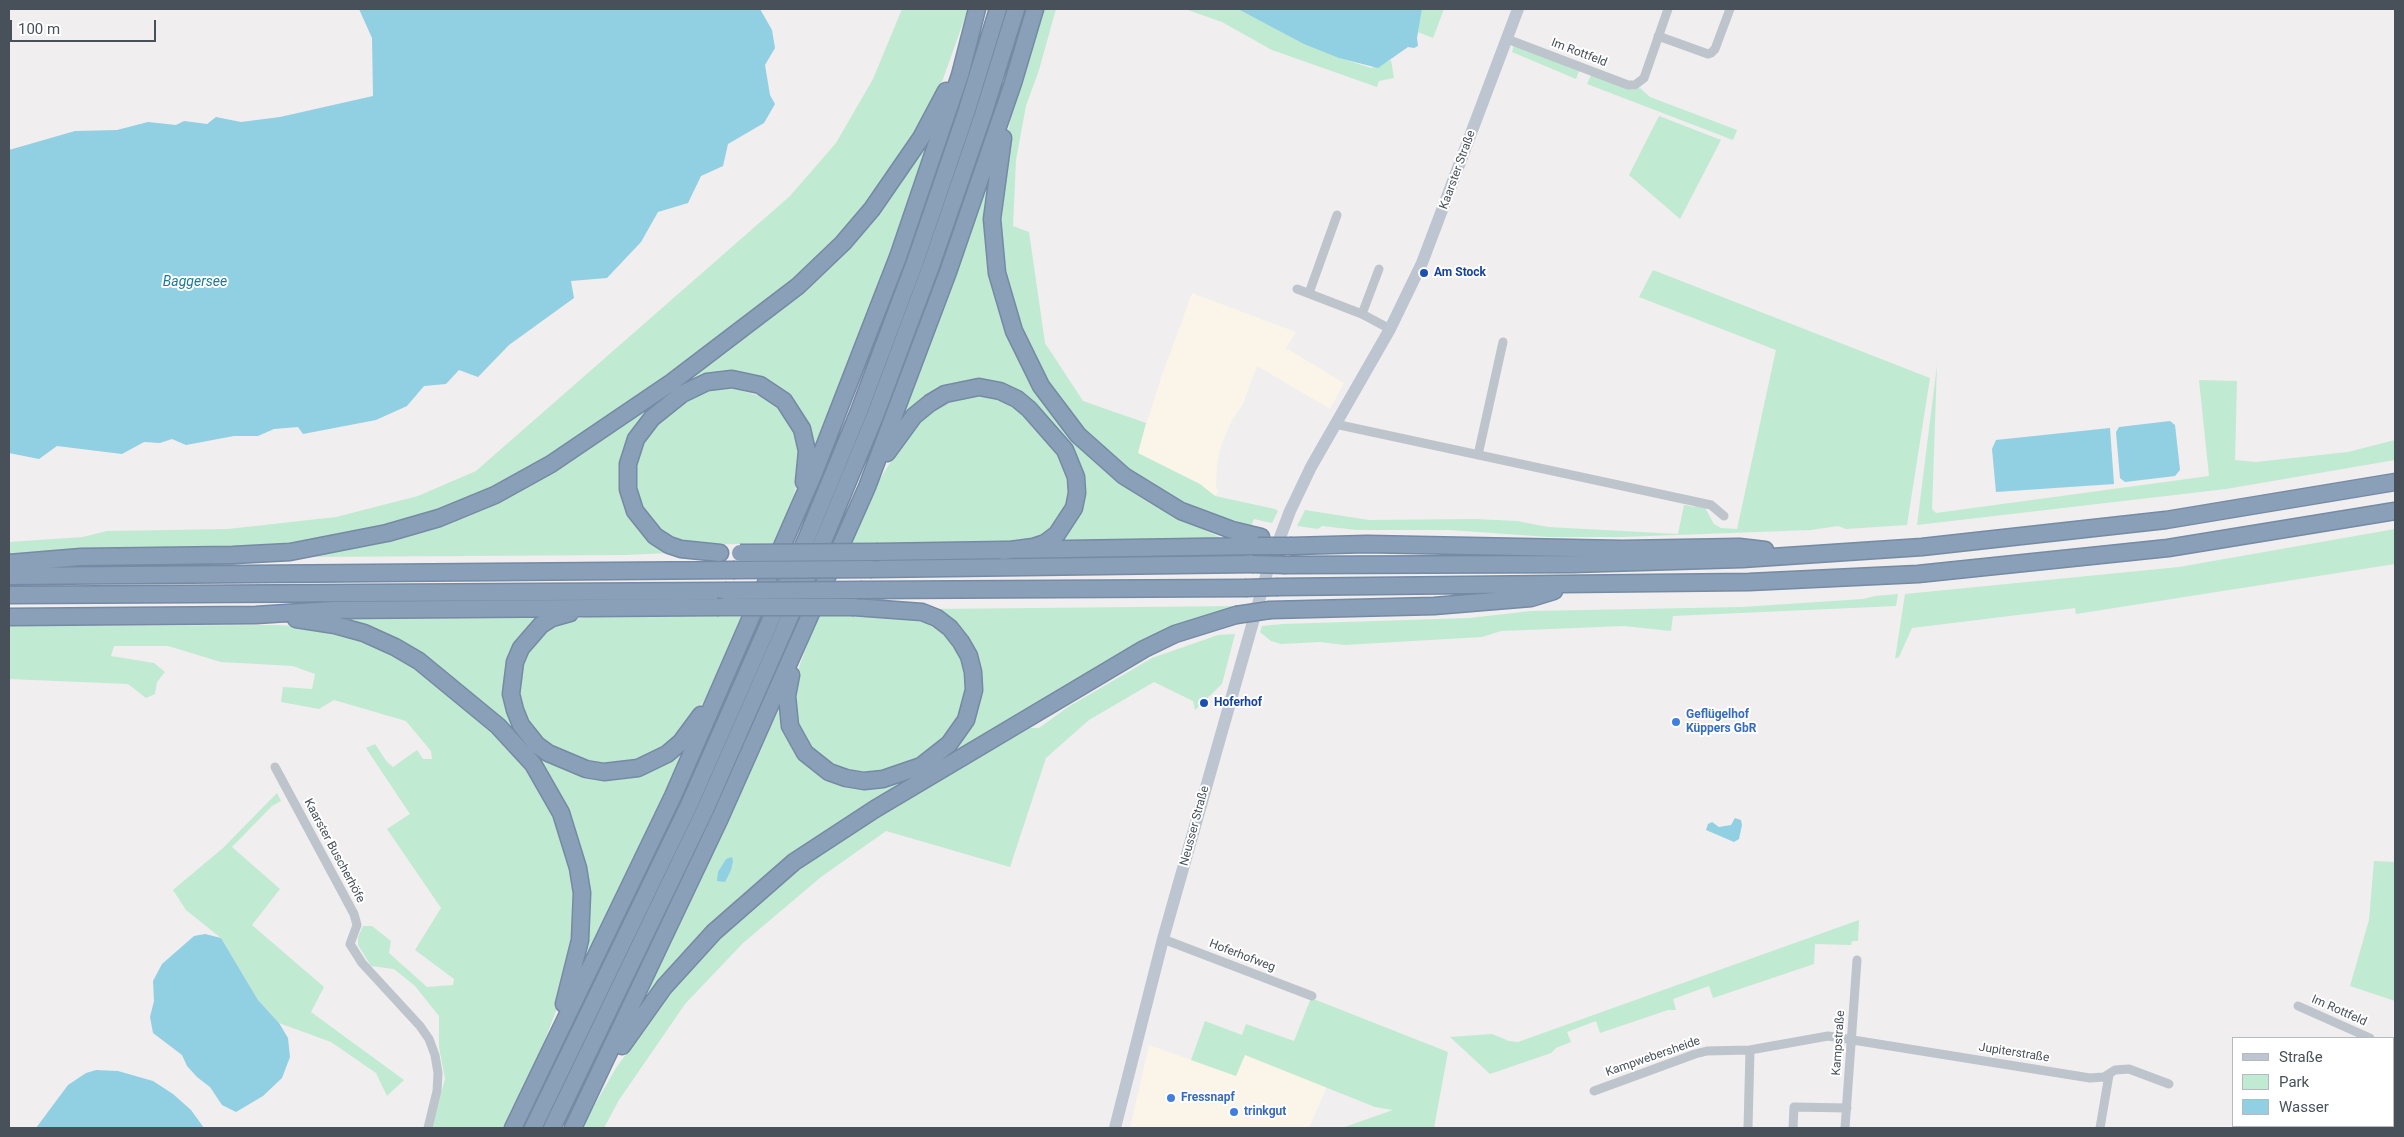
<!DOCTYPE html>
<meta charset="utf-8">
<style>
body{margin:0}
#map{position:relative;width:2404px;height:1137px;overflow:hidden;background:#f0eeee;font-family:Roboto,sans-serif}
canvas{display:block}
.frame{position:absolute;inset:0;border:10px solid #485059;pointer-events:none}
.legend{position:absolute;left:2232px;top:1037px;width:162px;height:90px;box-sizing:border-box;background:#fff;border:1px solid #b6b9bd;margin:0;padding:6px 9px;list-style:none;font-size:15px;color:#485059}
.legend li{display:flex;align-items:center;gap:10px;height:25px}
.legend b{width:25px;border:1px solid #b6b9bd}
.scale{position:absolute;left:10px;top:20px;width:146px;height:22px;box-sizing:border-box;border:2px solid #485059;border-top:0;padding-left:6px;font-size:15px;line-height:18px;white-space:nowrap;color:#485059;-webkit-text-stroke:4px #fff;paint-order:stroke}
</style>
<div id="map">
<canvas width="2404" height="1137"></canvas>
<div class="frame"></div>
<ul class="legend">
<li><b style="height:6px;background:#bdc5d0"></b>Straße</li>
<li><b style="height:14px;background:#c0ead2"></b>Park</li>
<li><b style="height:14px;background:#91cfe3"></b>Wasser</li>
</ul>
<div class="scale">100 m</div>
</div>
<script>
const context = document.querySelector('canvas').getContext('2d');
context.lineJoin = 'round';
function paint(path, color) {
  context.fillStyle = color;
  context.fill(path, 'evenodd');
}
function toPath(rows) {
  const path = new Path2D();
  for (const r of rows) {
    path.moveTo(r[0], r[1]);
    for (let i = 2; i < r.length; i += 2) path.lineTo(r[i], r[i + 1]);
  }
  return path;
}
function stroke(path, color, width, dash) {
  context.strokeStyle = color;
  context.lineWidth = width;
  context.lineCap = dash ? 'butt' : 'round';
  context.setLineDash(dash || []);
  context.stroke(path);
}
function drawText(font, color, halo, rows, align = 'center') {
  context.font = font + ' Roboto,sans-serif';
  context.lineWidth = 4;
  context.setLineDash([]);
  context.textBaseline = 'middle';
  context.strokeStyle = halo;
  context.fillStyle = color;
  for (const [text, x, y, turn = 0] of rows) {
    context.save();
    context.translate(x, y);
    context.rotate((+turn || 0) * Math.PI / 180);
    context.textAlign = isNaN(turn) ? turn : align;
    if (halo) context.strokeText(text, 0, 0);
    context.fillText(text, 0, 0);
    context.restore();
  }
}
paint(toPath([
 [1192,293,1296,332,1286,348,1344,383,1330,409,1257,366,1243,404,1232,420,1221,446,1217,465,1216,488,1219,491,1215,496,1200,484,1137,453,1161,378],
 [1149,1045,1236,1076,1244,1054,1327,1087,1309,1128,1130,1128]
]), '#faf5e8');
paint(toPath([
 [902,9,968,9,942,82,922,124,866,206,840,236,800,274,737,325,590,429,516,476,438,512,321,543,9,559,9,542,83,537,107,531,228,529,336,517,418,496,476,471,790,196,836,143,873,79],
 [1041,9,1056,9,1039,70,1026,106,1016,160,1013,226,1029,232,1045,343,1083,401,1146,423,1138,453,1200,484,1215,496,1275,509,1278,511,1272,523,1254,519,1251,527,1206,515,1142,479,1109,453,1082,426,1059,398,1032,354,1019,323,1007,278,999,222,1005,151,1010,120],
 [1185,9,1238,9,1340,58,1371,68,1391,60,1394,78,1379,81,1377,87,1272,50,1222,22],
 [1422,9,1444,9,1433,38,1418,32],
 [1514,45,1579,71,1576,79,1512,52],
 [1591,75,1625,88,1633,90,1640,88,1650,97,1737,130,1733,140,1587,84],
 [1659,116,1721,140,1680,219,1629,175],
 [936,123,860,340,817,448,813,448,804,418,733,374,650,415,622,473,668,553,626,555,308,557,498,498,801,288],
 [986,186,990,186,987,211,1023,363,1130,488,1176,517,1224,539,1183,538,1054,545,1070,530,1080,510,1055,427,979,384,900,424],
 [1653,270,1930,378,1907,525,1846,529,1838,526,1811,530,1623,537,1548,537,1450,530,1356,530,1322,526,1318,529,1297,526,1305,510,1369,520,1475,519,1517,521,1548,527,1678,534,1684,505,1695,507,1696,502,1703,504,1714,524,1721,528,1737,529,1776,350,1639,297],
 [1937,365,1932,509,1936,513,2209,476,2199,380,2237,381,2235,460,2256,462,2348,452,2395,440,2395,460,2226,489,1917,525],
 [717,388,733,388,763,397,779,407,790,421,799,441,797,484,789,510,775,543,700,545,671,538,652,523,637,499,634,464,638,449,658,420,685,401],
 [980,396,996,398,1019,410,1050,441,1063,461,1069,479,1069,494,1064,511,1049,531,1027,543,850,545,877,484,902,443,919,422,932,410,947,402,962,397],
 [2395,529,2395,564,2076,614,2075,608,1912,628,1899,657,1895,659,1905,594,2179,567],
 [1898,594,1896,606,1673,616,1671,631,1624,626,1501,631,1482,637,1344,645,1320,642,1281,644,1271,641,1260,632,1262,626,1283,624,1469,618,1531,611,1742,607,1863,599,1875,596],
 [1240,606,1241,609,1196,621,825,836,635,1017,779,709,783,710,833,779,928,767,978,685,933,609],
 [546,615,529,628,513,721,595,776,683,748,685,751,583,968,581,967,585,943,561,803,461,688,333,619],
 [903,615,922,619,940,631,955,647,963,664,967,684,965,700,960,715,942,740,919,759,881,772,862,773,846,771,831,765,817,754,805,741,796,722,793,703,796,675,818,616],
 [586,617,717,616,745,617,708,696,678,737,646,759,607,765,569,756,543,741,525,720,518,694,521,665,534,643,549,628,561,622],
 [278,625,306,627,361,640,388,651,415,666,491,729,528,770,551,807,569,858,575,894,574,939,558,1006,541,1050,504,1128,432,1128,445,1079,439,1047,439,1016,415,986,394,969,371,966,358,945,358,937,363,926,372,926,391,941,389,953,427,987,453,985,454,979,415,950,441,908,387,829,410,814,366,748,375,744,387,762,393,767,417,750,423,759,432,759,431,751,406,721,334,700,319,709,281,702,283,687,312,689,315,674,293,666,221,662,168,646,114,646,111,656,154,663,165,672,157,682,155,694,146,698,128,684,9,679,9,626],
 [1235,634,1222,684,1195,710,1193,701,1154,682,1089,720,1046,758,1010,867,886,831,821,877,743,943,685,1004,619,1100,604,1128,581,1128,616,1068,673,989,739,919,783,882,828,849,880,815,1030,728,1039,728,1068,707,1152,658,1218,635],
 [277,793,281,801,272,806,232,847,280,889,252,925,324,987,311,1012,404,1080,387,1096,376,1073,331,1042,279,1023,258,1000,221,938,186,910,173,890,223,848],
 [2374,861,2395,862,2395,1001,2350,986,2369,920],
 [1859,920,1858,941,1852,941,1851,945,1815,944,1814,964,1713,998,1709,986,1673,999,1676,1010,1668,1010,1600,1033,1596,1021,1567,1032,1571,1042,1556,1048,1551,1053,1490,1074,1450,1037,1492,1034,1509,1041,1518,1042],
 [1311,998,1448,1052,1434,1128,1342,1128,1393,1110,1375,1107,1245,1055,1236,1076,1191,1060,1205,1021,1242,1035,1246,1024,1294,1041]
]), '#c0ead2');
paint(toPath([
 [359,9,760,9,772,30,775,48,765,65,770,95,775,104,764,123,728,144,723,166,701,176,688,203,658,212,641,242,607,278,571,281,574,298,509,345,478,377,459,370,446,384,424,386,407,406,376,420,303,434,298,427,274,429,258,436,234,436,186,445,172,439,160,443,144,442,122,454,57,446,39,459,9,453,9,150,75,131,117,130,148,122,176,125,184,121,207,124,216,117,241,122,280,117,373,96,372,38],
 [1238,9,1422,9,1417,38,1418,46,1414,48,1408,47,1378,68,1339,58,1304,44],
 [2170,421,2175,425,2180,470,2175,476,2125,482,2120,478,2116,432,2119,427],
 [2110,428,2114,484,1996,492,1992,449,1996,440],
 [1735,818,1741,820,1742,825,1739,839,1734,842,1706,830,1708,824,1712,822,1719,827,1731,825],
 [732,857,733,861,731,870,725,882,717,881,718,872,726,859],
 [205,934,221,938,258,1000,279,1023,288,1038,290,1057,282,1078,263,1096,236,1112,222,1105,210,1087,197,1077,187,1066,182,1055,153,1033,150,1017,154,1001,153,981,162,964,194,936],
 [96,1070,118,1071,153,1081,173,1094,191,1110,204,1128,36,1128,68,1085,86,1073]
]), '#91cfe3');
const highway = toPath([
 [1003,138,992,219,997,273,1014,331,1041,386,1078,435,1124,476,1181,511,1232,530,1261,537],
 [887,453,914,416,930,403,945,394,979,387,1000,391,1017,399,1029,409,1065,450,1076,477,1077,493,1074,508,1057,534,1045,543,1033,547,1003,551],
 [1292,546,1367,544,1622,549,1739,547,1765,550],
 [878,552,1258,546],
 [720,553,681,549,669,545,655,536,635,511,628,489,628,464,636,439,652,418,682,394,707,382,732,379,760,385,784,401,802,429,807,451,804,482],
 [9,563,81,557,233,555,290,552,387,533,439,518,495,495,551,464,672,382,798,286,843,243,872,209,921,138,946,91],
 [1285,565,1572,564,1742,559,1922,547,2166,520,2395,482],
 [872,569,1252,564],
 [9,576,733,570],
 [1278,587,1749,582,1918,574,2168,548,2395,511],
 [862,590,1245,588],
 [9,595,725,591],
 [1270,610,1434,606,1531,598,1554,591],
 [570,613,552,618,541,625,521,648,515,662,511,694,515,710,521,725,537,745,548,753,586,769,604,772,638,768,667,754,681,742,701,715],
 [9,617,256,615,333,610,717,607],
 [296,619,335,625,364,633,395,647,419,661,498,726,533,764,561,813,578,868,582,893,580,940,564,1004],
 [791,675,787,696,790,726,805,753,829,772,846,778,864,781,883,779,921,766,949,744,966,720,974,690,973,672,969,656,961,642,950,628,937,618,922,612,854,607],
 [622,1046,664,987,714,932,794,862,875,809,1144,649,1175,634,1236,615],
 [513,1128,673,796,814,473,898,257,960,75,977,9],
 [533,1128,689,805,808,535,858,414,915,262,966,113,998,9],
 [552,1128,705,810,824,539,875,416,931,266,983,115,1016,9],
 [573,1128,720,818,867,487,948,272,1013,83,1035,9]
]);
stroke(highway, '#758aa4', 19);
stroke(toPath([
 [1658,36,1708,54,1711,53,1715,49,1730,9],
 [1507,39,1628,85,1635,85,1644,78,1668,9],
 [1297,289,1362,314,1390,329],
 [1309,293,1337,215],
 [1362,314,1379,269],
 [1335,424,1711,505,1724,516],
 [1478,455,1503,342],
 [275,767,354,914,357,925,350,944,362,963,420,1026,429,1039,435,1055,438,1073,437,1091,428,1128],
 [1163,939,1312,996],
 [2298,1006,2370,1038],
 [2393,1048,2395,1050],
 [1594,1091,1695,1054,1707,1051,1750,1050,1828,1036,2090,1078,2104,1077,2115,1070,2129,1069,2169,1084],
 [1748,1128,1750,1050],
 [1793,1128,1794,1107,1847,1108],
 [1845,1128,1857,960],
 [2100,1128,2109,1075]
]), '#bdc4cb', 9);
stroke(toPath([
 [1115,1128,1163,939,1268,569,1290,511,1311,467,1390,329,1422,263,1518,9]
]), '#bdc5d0', 12);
stroke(highway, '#8a9fb8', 16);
const highwayBridge = toPath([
 [1258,546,1292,546],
 [740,553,878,552],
 [1252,564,1285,565],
 [733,570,872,569],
 [1245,588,1278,587],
 [725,591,862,590],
 [717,607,854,607],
 [1236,615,1270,610]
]);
stroke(highwayBridge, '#758aa4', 19, []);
stroke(highwayBridge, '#8a9fb8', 16);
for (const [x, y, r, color] of [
 [1424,273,5,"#1a4fb4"],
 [1204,703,5,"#1a4fb4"],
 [1676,722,5,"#3f7fe0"],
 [1171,1098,5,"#3f7fe0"],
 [1234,1112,5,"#3f7fe0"]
]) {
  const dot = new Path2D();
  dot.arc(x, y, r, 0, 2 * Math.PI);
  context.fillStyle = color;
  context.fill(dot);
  stroke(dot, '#fff', 2);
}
drawText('12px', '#485059', '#fff', [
 ["Im Rottfeld",1579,53,21],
 ["Kaarster Straße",1458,170,-70],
 ["Neusser Straße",1195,826,-75],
 ["Kaarster Buscherhöfe",334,851,62],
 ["Hoferhofweg",1242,956,21],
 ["Im Rottfeld",2339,1011,24],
 ["Kampstraße",1839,1043,-86],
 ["Jupiterstraße",2014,1053,9],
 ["Kampwebersheide",1653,1057,-19]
]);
drawText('bold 12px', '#164399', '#fff', [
 ["Am Stock",1434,273],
 ["Hoferhof",1214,703]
], 'left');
drawText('bold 12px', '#366cbe', '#fff', [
 ["Geflügelhof",1686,715],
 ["Küppers GbR",1686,729],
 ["Fressnapf",1181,1098],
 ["trinkgut",1244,1112]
], 'left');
drawText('italic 14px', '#1a7a9a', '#fff', [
 ["Baggersee",195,282]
]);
</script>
